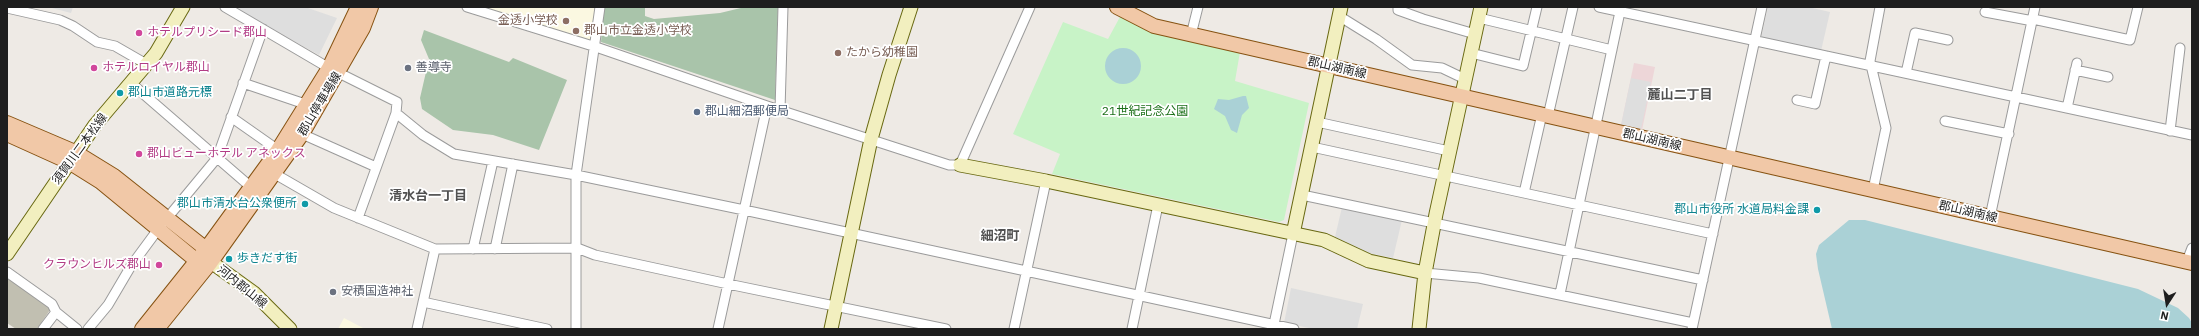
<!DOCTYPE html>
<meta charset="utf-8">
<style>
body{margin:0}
#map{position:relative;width:2199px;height:336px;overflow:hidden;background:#eeeae5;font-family:"IBM Plex Sans",sans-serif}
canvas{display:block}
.frame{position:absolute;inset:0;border:8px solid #1e1e1e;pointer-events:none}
.north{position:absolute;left:2147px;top:284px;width:40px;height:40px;-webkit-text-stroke:3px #fff;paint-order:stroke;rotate:192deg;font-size:11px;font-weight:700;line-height:16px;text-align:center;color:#1e1e1e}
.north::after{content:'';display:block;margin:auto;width:14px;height:18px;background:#1e1e1e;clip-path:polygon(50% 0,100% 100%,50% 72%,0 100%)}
</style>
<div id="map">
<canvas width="2199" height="336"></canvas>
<div class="frame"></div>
<div class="north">N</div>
</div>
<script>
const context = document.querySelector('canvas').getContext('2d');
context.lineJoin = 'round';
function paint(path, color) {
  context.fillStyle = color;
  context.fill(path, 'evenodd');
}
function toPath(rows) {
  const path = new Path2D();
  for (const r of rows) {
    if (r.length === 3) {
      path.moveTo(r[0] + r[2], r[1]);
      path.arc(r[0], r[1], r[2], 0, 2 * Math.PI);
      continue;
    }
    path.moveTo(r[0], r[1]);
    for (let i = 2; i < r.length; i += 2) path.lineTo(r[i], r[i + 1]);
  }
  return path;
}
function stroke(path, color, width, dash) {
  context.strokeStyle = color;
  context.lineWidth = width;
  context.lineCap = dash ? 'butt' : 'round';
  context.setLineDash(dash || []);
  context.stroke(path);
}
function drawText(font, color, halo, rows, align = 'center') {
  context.font = font + ' "IBM Plex Sans","Noto Sans JP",sans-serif';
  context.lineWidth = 3.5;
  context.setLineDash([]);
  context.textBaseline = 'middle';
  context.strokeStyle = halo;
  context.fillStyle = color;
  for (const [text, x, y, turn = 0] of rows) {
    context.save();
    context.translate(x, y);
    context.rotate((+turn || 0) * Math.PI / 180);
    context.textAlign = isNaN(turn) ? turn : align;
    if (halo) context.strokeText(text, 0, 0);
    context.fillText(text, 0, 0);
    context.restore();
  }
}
paint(toPath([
 [1634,63,1655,67,1642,130,1621,125]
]), '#edd6d8');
paint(toPath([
 [479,7,596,7,592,41],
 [344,318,365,329,338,329]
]), '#fbf8e1');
paint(toPath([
 [7,277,52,307,37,329,16,329,7,323]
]), '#c1bfb1');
paint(toPath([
 [604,7,645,7,645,16,654,19,720,13,745,7,778,7,775,100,601,42],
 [424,30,509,62,513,58,567,80,539,150,493,135,453,130,422,109,420,98,429,59,421,40]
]), '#a9c4aa');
paint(toPath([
 [1121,15,1240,52,1235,81,1309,103,1284,220,1279,222,1052,174,1060,154,1013,134,1063,22,1108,39]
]), '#c8f3c7');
paint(toPath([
 [48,7,73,7,71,13],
 [232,7,305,7,337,18,319,55],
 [1768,7,1808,7,1830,12,1821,51,1761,38],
 [1631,78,1651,82,1641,129,1621,125],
 [1342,207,1402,220,1393,258,1368,253,1335,237],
 [1291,288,1363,304,1357,329,1314,329,1284,323]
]), '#dedede');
paint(toPath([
 [1123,66,18],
 [1243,96,1246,96,1249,108,1242,115,1237,133,1231,130,1225,116,1214,109,1218,99,1229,100],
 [1849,220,1865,220,2138,289,2178,308,2189,318,2192,323,2192,329,1832,329,1818,269,1816,254,1819,245]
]), '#aad1d6');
const street = toPath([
 [225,7,329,68,397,102,396,113,358,218],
 [467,7,596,47,767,106,949,165,960,165,1030,7],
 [1398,7,1398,10,1423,19,1475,34],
 [1599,7,2192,135],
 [7,8,60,20,73,26,97,42,115,46,148,65],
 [1985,12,2033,21],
 [1339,16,1376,39,1412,65,1442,68,1465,79],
 [1479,18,1612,50],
 [2033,19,2130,40,2138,7],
 [1191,35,1198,7],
 [1471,53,1523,66,1537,7],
 [2075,70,2108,77],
 [1906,73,1915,33,1948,40],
 [243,83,305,104],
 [132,84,252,188],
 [1797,100,1815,104,1826,56],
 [2067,108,2077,63],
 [780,110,783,7],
 [396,113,423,135,454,154,576,175,744,210,1294,329],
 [1548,116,1573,7],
 [231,117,278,150],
 [1945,121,2009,134],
 [1317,122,1449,151],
 [2170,131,2180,48],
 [302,134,376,167],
 [1312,147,1713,234],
 [275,174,334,208,435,249,577,248,595,255,728,284,946,329],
 [1873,190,1886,128,1870,61,1880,7],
 [1524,193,1542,114],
 [1302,195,1703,280],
 [1990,217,2035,7],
 [473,249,493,161],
 [495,249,513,164],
 [2187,261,2192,248],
 [7,272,52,304,56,312,77,329],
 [1425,273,1479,278,1693,323],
 [1560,294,1621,7],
 [423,302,547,329],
 [43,329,56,312],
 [88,329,108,305,131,266,159,228,217,158,263,29],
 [417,329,435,249],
 [576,329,576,175,600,7],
 [718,329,767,106],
 [1014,329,1046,181],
 [1132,329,1158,205],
 [1273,329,1293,234],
 [1692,329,1762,7]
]);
const secondary = toPath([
 [960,165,1046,181,1324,240,1369,261,1425,273],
 [1293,234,1341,7],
 [7,254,95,125,156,53,183,7],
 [211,262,254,293,290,329],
 [831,329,871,139,889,75,911,7],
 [1419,329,1425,273,1436,214,1481,7]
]);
const primary = toPath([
 [1117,7,1154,26,2192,263],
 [7,123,75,152,114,176,206,249,209,258],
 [7,134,69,162,101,182,197,261,206,261],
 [142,329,206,249,278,150,329,68,358,7],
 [157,329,211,262,302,134,363,28,371,7]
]);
stroke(street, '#9b9b9b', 11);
stroke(secondary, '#686811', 15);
stroke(primary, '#865211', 16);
stroke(street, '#fff', 9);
stroke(secondary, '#f2efbf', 13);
stroke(primary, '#f1c8a7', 14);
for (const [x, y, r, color] of [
 [566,21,4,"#8d6e63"],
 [576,31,4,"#8d6e63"],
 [139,33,4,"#d1479c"],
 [838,53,4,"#8d6e63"],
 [94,68,4,"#d1479c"],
 [408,68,4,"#6b7280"],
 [120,93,4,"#0f9aa8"],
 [697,112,4,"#5c6f8a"],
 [139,154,4,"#d1479c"],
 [305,204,4,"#0f9aa8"],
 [1817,210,4,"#0f9aa8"],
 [229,259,4,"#0f9aa8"],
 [159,265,4,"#d1479c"],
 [333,292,4,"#6b7280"]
]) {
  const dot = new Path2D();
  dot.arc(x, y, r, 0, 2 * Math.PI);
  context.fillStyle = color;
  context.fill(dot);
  stroke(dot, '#fff', 1.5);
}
drawText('12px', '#785e54', '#fff', [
 ["金透小学校",558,21,"right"],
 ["郡山市立金透小学校",584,31],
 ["たから幼稚園",846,53]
], 'left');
drawText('12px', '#b23c85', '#fff', [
 ["ホテルプリシード郡山",147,33],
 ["ホテルロイヤル郡山",102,68],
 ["郡山ビューホテル アネックス",147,154],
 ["クラウンヒルズ郡山",151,265,"right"]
], 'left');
drawText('12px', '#5b616d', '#fff', [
 ["善導寺",416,68],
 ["安積国造神社",341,292]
], 'left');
drawText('12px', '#1e1e1e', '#fff', [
 ["郡山湖南線",1337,68,13],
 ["郡山停車場線",320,104,-59],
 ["郡山湖南線",1652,140,13],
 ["須賀川二本松線",80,149,-54],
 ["郡山湖南線",1968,212,13],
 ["河内郡山線",242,287,39]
]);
drawText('12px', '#0d838f', '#fff', [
 ["郡山市道路元標",128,93],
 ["郡山市清水台公衆便所",297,204,"right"],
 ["郡山市役所 水道局料金課",1809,210,"right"],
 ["歩きだす街",237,259]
], 'left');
drawText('12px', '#4e5e75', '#fff', [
 ["郡山細沼郵便局",705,112]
], 'left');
drawText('12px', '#1b6f18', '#fff', [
 ["21世紀記念公園",1145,112]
]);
drawText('bold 13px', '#515151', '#fff', [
 ["麓山二丁目",1680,95],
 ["清水台一丁目",428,196],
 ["細沼町",1000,236]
]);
</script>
